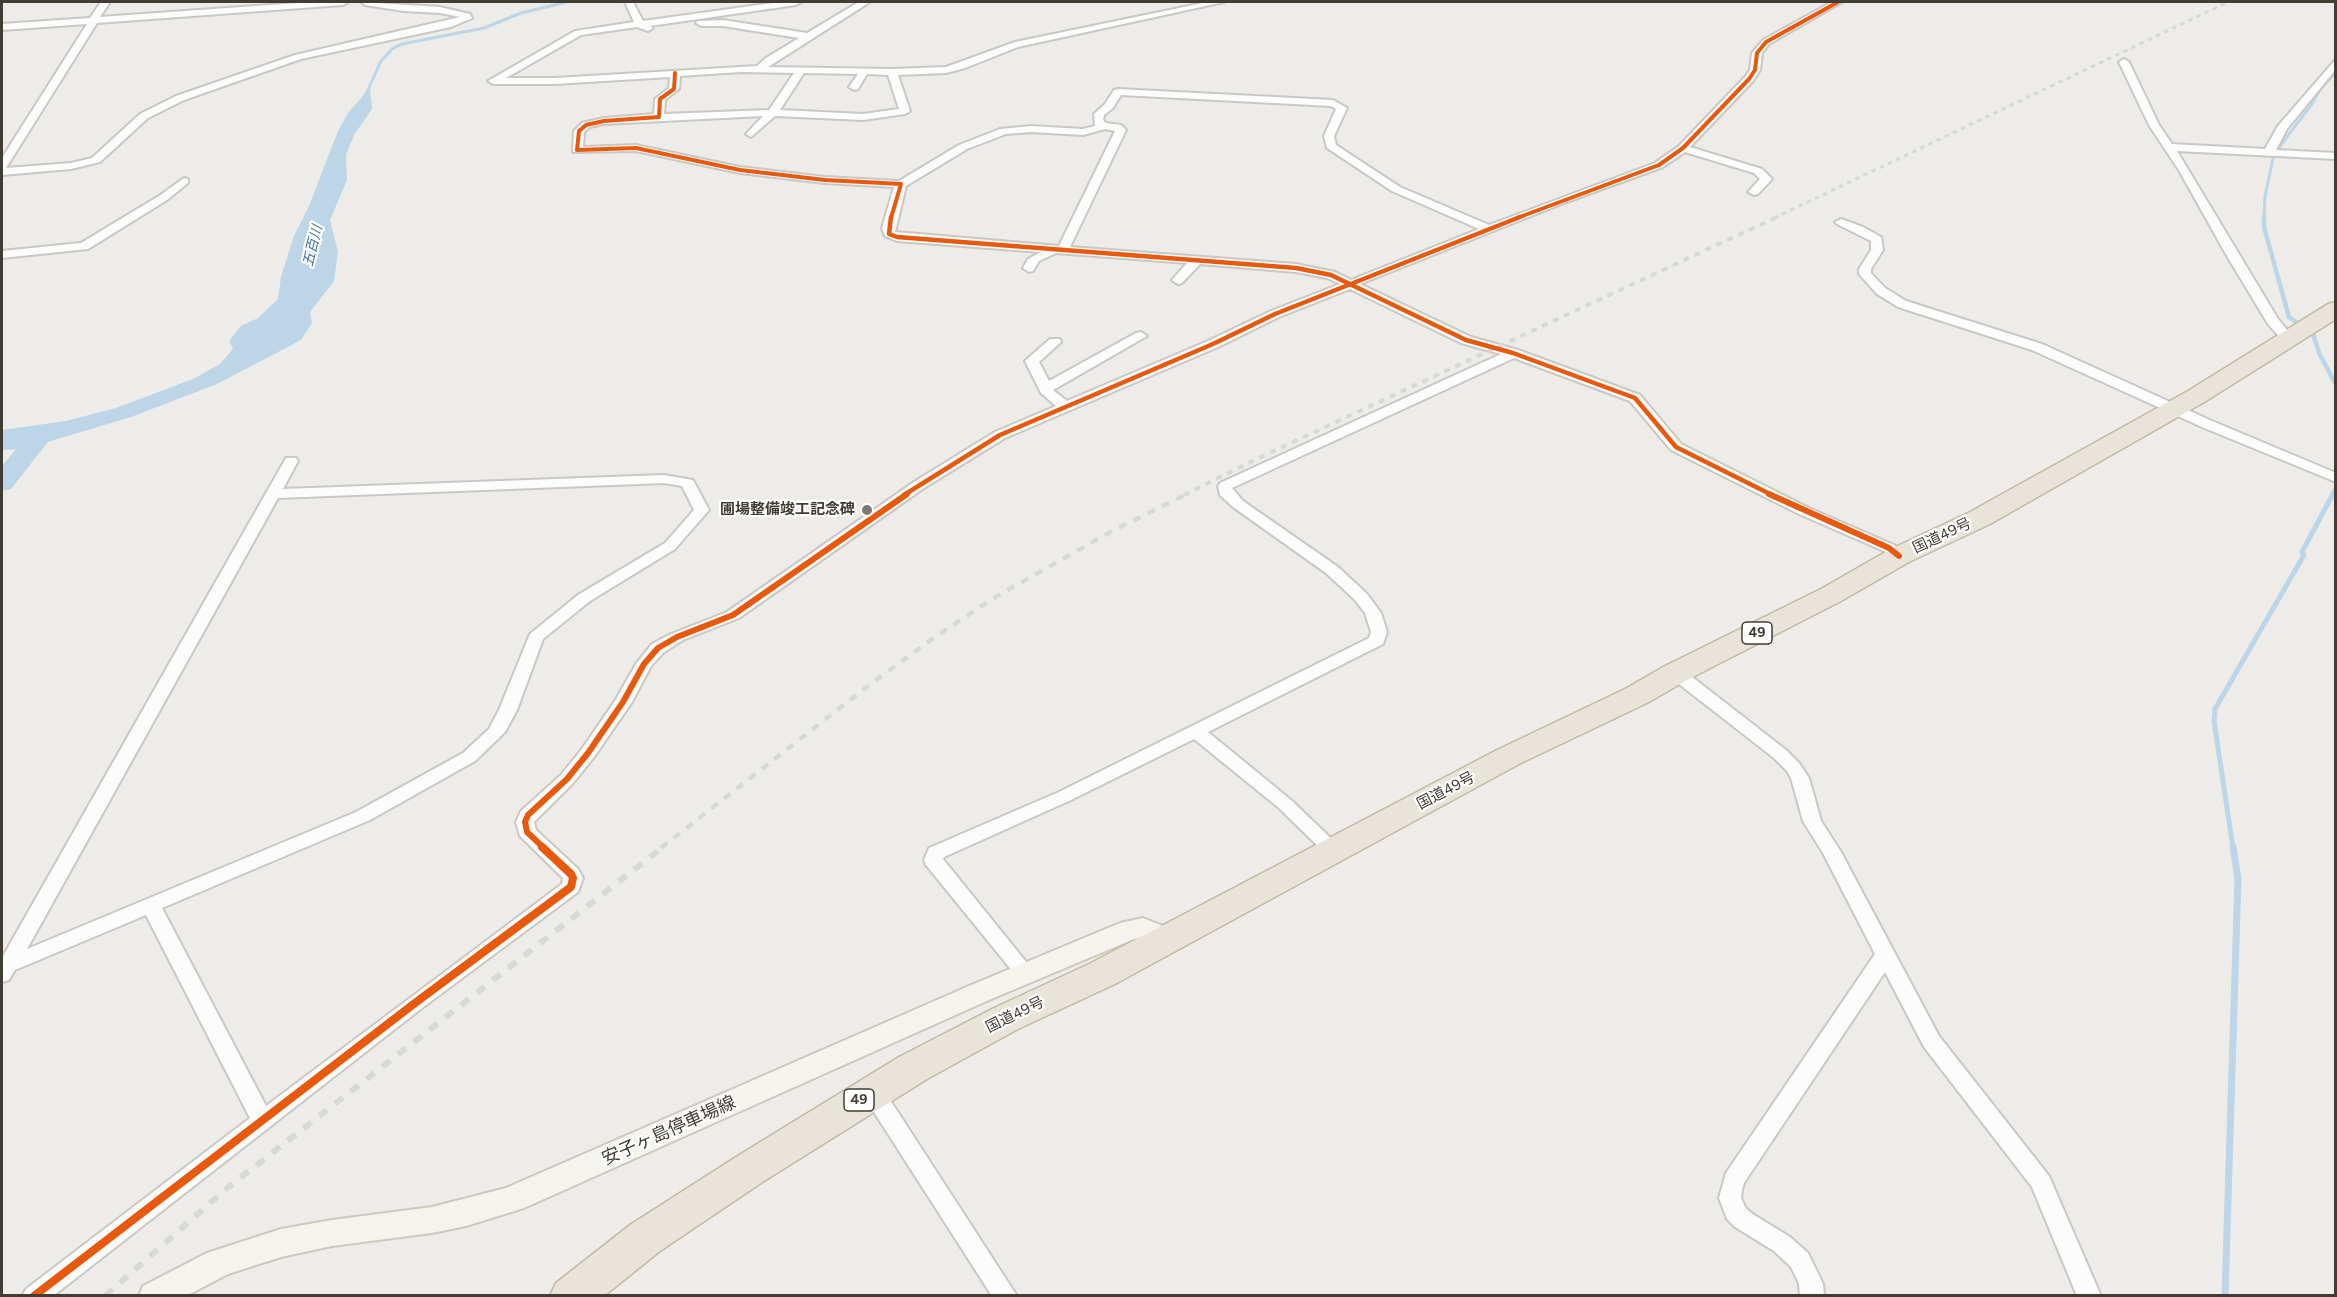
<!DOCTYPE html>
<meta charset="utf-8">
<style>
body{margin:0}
#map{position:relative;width:2337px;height:1297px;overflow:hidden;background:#edece8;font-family:Figtree,sans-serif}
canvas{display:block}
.frame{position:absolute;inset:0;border:3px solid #413d35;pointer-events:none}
</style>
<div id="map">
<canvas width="2337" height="1297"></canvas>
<div class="frame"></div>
</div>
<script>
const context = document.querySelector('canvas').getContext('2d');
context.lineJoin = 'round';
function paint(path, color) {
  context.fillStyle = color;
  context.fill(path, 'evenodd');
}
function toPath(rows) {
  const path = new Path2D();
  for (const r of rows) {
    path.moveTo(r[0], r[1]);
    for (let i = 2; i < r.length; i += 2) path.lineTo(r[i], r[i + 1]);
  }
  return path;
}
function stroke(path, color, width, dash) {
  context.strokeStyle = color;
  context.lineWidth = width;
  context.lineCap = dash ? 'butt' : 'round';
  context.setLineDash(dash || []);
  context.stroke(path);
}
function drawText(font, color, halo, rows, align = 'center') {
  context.font = font + ' Figtree,"Noto Sans JP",sans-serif';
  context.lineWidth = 4.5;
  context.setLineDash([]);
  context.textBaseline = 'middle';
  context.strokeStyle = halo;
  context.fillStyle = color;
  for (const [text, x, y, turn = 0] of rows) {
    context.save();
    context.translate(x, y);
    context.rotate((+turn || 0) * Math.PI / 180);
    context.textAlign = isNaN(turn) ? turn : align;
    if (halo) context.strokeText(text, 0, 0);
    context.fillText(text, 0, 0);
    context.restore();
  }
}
paint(toPath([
 [370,88,372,109,354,135,346,155,347,180,330,220,338,252,334,281,310,312,312,323,301,340,217,384,131,417,34,446,14,471,9,471,24,449,2,450,2,430,66,421,116,408,193,379,220,364,233,349,229,341,241,326,258,318,278,299,281,277,294,236,309,206,338,131,348,113]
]), '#bcd5e7');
stroke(toPath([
 [366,94,381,61,392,49,402,44,484,28,521,13,567,2],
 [2264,218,2265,196,2274,154,2312,104,2319,91,2336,72]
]), '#bcd5e7', 3);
stroke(toPath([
 [2264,217,2264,227,2289,317,2313,334,2320,355,2336,385],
 [2332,495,2336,488]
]), '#bcd5e7', 4.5);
stroke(toPath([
 [2233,848,2214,721,2215,709,2304,555,2302,552,2333,494]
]), '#bcd5e7', 5);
stroke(toPath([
 [2225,1296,2238,879,2233,847]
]), '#bcd5e7', 7);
paint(toPath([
 [38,430,47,433,51,438,11,489,2,491,2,466,29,433,38,430]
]), '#bcd5e7');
const street = toPath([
 [101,2,110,2,100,17,312,2,348,2,343,5,97,23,6,168,71,163,92,158,140,114,176,96,295,55,460,17,440,13,404,11,365,5,361,2,440,7,470,14,472,18,451,27,301,59,184,100,148,118,100,162,71,169,2,175,2,158,87,24,2,30,2,24,90,18,101,2],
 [625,2,633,2,643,21,780,2,801,2,796,5,650,26,653,28,648,31,637,27,581,35,506,78,555,78,757,66,766,58,799,38,723,26,701,26,696,23,698,21,723,20,807,33,859,2,870,2,768,67,892,69,946,67,1015,42,1208,2,1224,2,1018,47,965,68,946,73,898,75,910,111,905,114,863,120,775,116,751,137,746,134,763,116,604,124,590,127,584,132,583,147,636,145,740,167,825,177,899,181,959,145,1000,129,1031,126,1083,129,1095,126,1094,114,1105,104,1114,90,1118,89,1333,100,1347,108,1334,136,1336,145,1400,187,1489,225,1655,163,1679,146,1745,77,1750,70,1752,53,1763,40,1832,2,1842,2,1769,44,1762,53,1760,70,1753,81,1690,147,1762,169,1772,179,1758,194,1754,195,1748,192,1760,179,1754,173,1685,152,1663,167,1564,203,1360,284,1471,337,1518,350,1640,395,1681,444,1809,508,1894,545,1907,556,1904,559,1894,559,1884,551,1799,514,1671,450,1630,401,1514,358,1232,488,1243,501,1338,567,1367,594,1381,613,1387,632,1383,644,1208,732,1291,800,1343,850,1341,855,1334,856,1327,855,1279,808,1194,739,1071,800,944,857,943,859,1035,973,1032,978,1025,980,1018,978,926,865,924,860,929,848,1059,792,1369,638,1371,632,1365,613,1355,600,1326,573,1233,507,1220,495,1218,486,1220,483,1501,354,1461,343,1350,289,1279,317,1218,347,1005,438,924,488,739,618,683,640,664,652,651,666,632,702,594,757,573,783,534,822,536,830,578,869,583,878,578,892,422,1008,53,1296,22,1296,26,1289,250,1118,146,915,15,970,9,980,2,982,2,958,286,458,296,458,298,461,283,489,664,475,693,480,709,510,675,549,590,601,543,639,517,710,505,732,475,761,370,820,162,908,266,1106,562,884,563,878,520,836,516,822,521,811,561,775,582,749,615,701,636,664,652,644,671,634,727,612,914,482,995,432,1056,406,1041,393,1025,361,1050,339,1060,339,1061,342,1039,362,1049,381,1136,333,1141,332,1147,336,1053,390,1067,401,1208,341,1271,311,1340,284,1327,278,1296,272,1200,264,1182,283,1178,284,1172,280,1187,263,1056,253,1039,261,1033,271,1029,272,1023,268,1028,259,1041,252,897,241,885,236,882,228,894,187,825,183,740,173,636,151,573,152,574,131,582,123,604,118,654,114,655,99,669,88,670,77,555,84,493,84,488,81,575,31,634,22,625,2],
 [741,72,794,73,769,110,664,114,665,100,679,89,680,76,741,72],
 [804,73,858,74,849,87,854,90,858,89,867,74,888,75,899,109,863,114,780,110,804,73],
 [1121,95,1331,106,1336,109,1324,136,1327,148,1392,191,1479,229,1351,280,1335,272,1296,264,1070,247,1126,130,1121,125,1106,123,1103,120,1104,115,1113,108,1121,95],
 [1105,129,1115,131,1059,246,895,232,906,186,967,149,1006,134,1031,132,1083,135,1105,129],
 [664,483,682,486,694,510,665,543,578,595,530,634,499,710,489,729,463,753,356,812,27,949,278,498,664,483],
 [2124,59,2129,62,2159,125,2172,144,2265,149,2278,126,2336,59,2336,69,2287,129,2276,150,2336,153,2336,159,2177,151,2278,319,2295,339,2294,342,2284,342,2268,324,2227,256,2180,172,2149,125,2119,62,2124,59],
 [184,178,188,179,188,183,167,200,88,249,2,258,2,251,81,243,159,196,184,178],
 [1841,219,1863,227,1881,237,1883,250,1871,269,1871,273,1885,288,1906,301,2042,344,2212,421,2336,473,2336,482,2202,427,2032,350,1898,307,1877,294,1859,274,1859,269,1871,250,1871,241,1837,224,1835,222,1841,219],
 [1676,668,1682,669,1786,750,1799,763,1809,778,1821,821,1841,852,1939,1036,2049,1176,2101,1296,2077,1296,2032,1187,1924,1047,1885,972,1744,1183,1742,1190,1741,1198,1745,1207,1751,1213,1790,1237,1808,1253,1823,1284,1824,1296,1800,1296,1799,1284,1791,1267,1774,1251,1735,1227,1727,1219,1719,1198,1726,1173,1875,954,1823,853,1803,821,1791,778,1787,771,1774,758,1670,677,1668,673,1670,669,1676,668],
 [873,1084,881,1086,1017,1296,992,1296,865,1098,862,1092,865,1086,873,1084]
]);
const secondary = toPath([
 [1143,918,1178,932,1182,939,1178,946,1168,949,1141,938,1134,939,989,1000,524,1208,466,1226,432,1233,332,1246,281,1257,228,1274,186,1296,139,1296,143,1286,207,1253,281,1229,332,1220,432,1207,506,1188,969,986,1120,923,1143,918]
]);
const highway = toPath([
 [2336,302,2336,319,2206,401,1990,524,1909,562,1841,601,1687,680,1647,703,1519,764,1115,984,1018,1029,927,1079,764,1181,660,1251,604,1296,550,1296,556,1283,630,1225,736,1157,899,1057,992,1009,1089,964,1497,750,1625,689,1665,666,1821,589,1889,550,1970,512,2188,391,2328,304,2336,302]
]);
stroke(street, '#c9c8c4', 4);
stroke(secondary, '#ccc9bf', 4);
stroke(highway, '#c2b9a6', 3);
paint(street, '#fcfcfc');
paint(secondary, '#f5f3ee');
paint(highway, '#e8e4da');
stroke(toPath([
 [1774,218,2228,2]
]), '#d8d8d7', 3, [4.5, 4.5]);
stroke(toPath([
 [1184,495,1263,456,1777,217]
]), '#d8d8d7', 4, [6, 6]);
stroke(toPath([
 [661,848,864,689,932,639,997,596,1114,530,1187,494]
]), '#d8d8d7', 4.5, [8, 8]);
stroke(toPath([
 [105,1296,226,1189,663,847]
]), '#d8d8d7', 6, [10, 10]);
stroke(toPath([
 [675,73,674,89,660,99,659,117,604,121,586,125,579,131,577,150,636,148,740,170,825,180,901,184,891,218],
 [1517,218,1659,165,1683,148,1749,79,1755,70,1757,53,1766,42,1838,2]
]), '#e8590c', 4);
stroke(toPath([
 [891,217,889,234,897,237,1296,268,1331,275,1466,340,1513,353,1635,398,1676,447,1772,495],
 [904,495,1000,435,1213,344,1275,314,1520,217]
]), '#e8590c', 4.5);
stroke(toPath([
 [1769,494,1889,548,1899,556],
 [544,848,527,832,525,822,528,815,567,779,588,753,623,702,644,664,658,648,677,637,733,615,907,494]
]), '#e8590c', 6);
stroke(toPath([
 [34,1296,415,1003,571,887,573,878,571,874,542,847]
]), '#e8590c', 8);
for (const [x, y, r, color] of [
 [867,510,6,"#7d7a74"]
]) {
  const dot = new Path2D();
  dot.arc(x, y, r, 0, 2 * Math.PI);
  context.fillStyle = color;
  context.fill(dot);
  stroke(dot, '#fff', 2);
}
drawText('italic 14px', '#3c73a0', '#fff', [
 ["五百川",313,246,-76]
]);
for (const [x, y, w] of [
 [1757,633,30],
 [859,1100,30]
]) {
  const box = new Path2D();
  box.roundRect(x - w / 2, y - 11, w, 22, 4.5);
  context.fillStyle = '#fff';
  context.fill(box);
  stroke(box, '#413d35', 1.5);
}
drawText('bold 14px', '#413d35', null, [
 ["49",1757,633],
 ["49",859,1100]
]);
drawText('bold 15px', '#413d35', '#fff', [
 ["圃場整備竣工記念碑",855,510]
], 'right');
drawText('15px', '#413d35', '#fff', [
 ["国道49号",1942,536,-25],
 ["国道49号",1446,791,-28],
 ["国道49号",1015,1015,-26]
]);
drawText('18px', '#413d35', '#fff', [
 ["安子ヶ島停車場線",669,1131,-24]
]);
</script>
